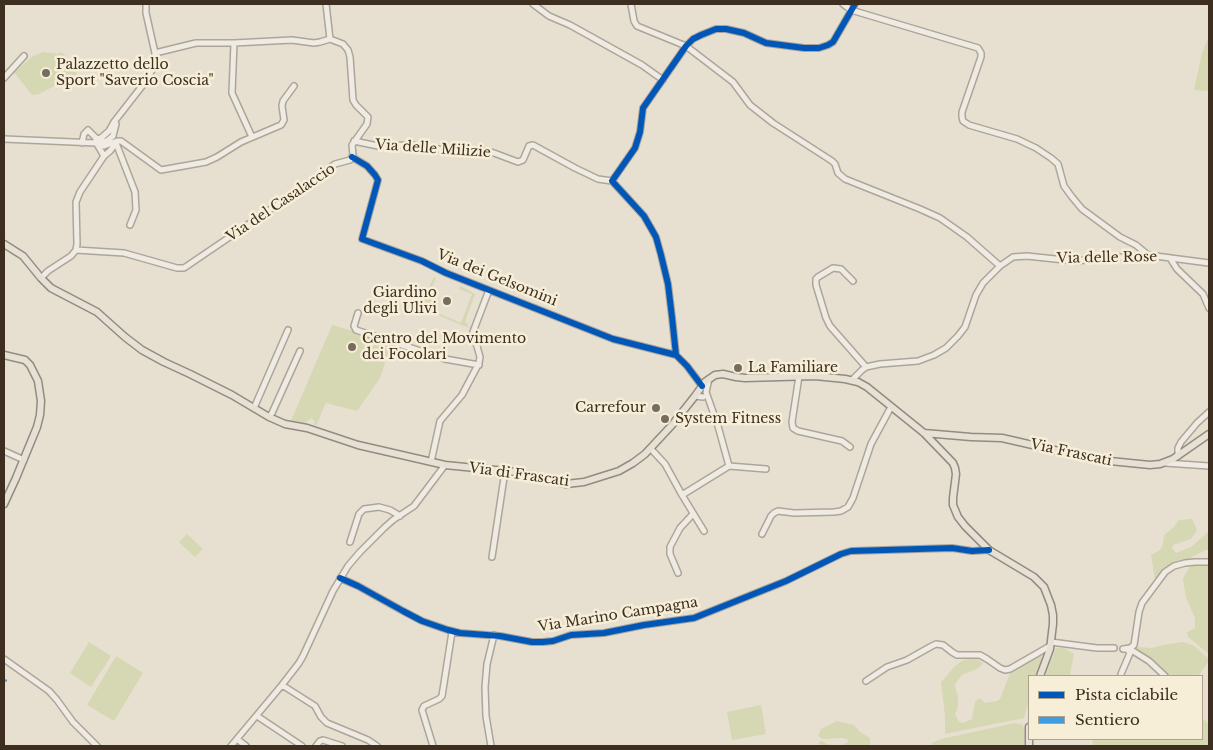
<!DOCTYPE html>
<style>
body{margin:0}
#map{position:relative;width:1213px;height:750px;overflow:hidden;background:#e7e0d1;font-family:"Libre Baskerville",serif}
canvas{display:block}
.frame{position:absolute;inset:0;border:5px solid #3d2e20;pointer-events:none}
.legend{position:absolute;left:1028px;top:675px;width:175px;height:65px;box-sizing:border-box;background:#f7eed8;border:1px solid #ada18e;margin:0;padding:6px 9px;list-style:none;font-size:15px;color:#3d2e20}
.legend li{display:flex;align-items:center;gap:10px;height:25px}
.legend b{width:25px;border:1px solid #ada18e}
</style>
<div id="map">
<canvas width="1213" height="750"></canvas>
<div class="frame"></div>
<ul class="legend">
<li><b style="height:6px;background:#0057b8"></b>Pista ciclabile</li>
<li><b style="height:6px;background:#3f9de0"></b>Sentiero</li>
</ul>
</div>
<script>
const context = document.querySelector('canvas').getContext('2d');
context.lineJoin = 'round';
function paint(path, color) {
  context.fillStyle = color;
  context.fill(path, 'evenodd');
}
function toPath(rows) {
  const path = new Path2D();
  for (const r of rows) {
    path.moveTo(r[0], r[1]);
    for (let i = 2; i < r.length; i += 2) path.lineTo(r[i], r[i + 1]);
  }
  return path;
}
function stroke(path, color, width, dash) {
  context.strokeStyle = color;
  context.lineWidth = width;
  context.lineCap = dash ? 'butt' : 'round';
  context.setLineDash(dash || []);
  context.stroke(path);
}
function drawText(font, color, halo, rows, align = 'center') {
  context.font = font + ' "Libre Baskerville",serif';
  context.lineWidth = 5;
  context.setLineDash([]);
  context.textBaseline = 'middle';
  context.strokeStyle = halo;
  context.fillStyle = color;
  for (const [text, x, y, turn = 0] of rows) {
    context.save();
    context.translate(x, y);
    context.rotate((+turn || 0) * Math.PI / 180);
    context.textAlign = isNaN(turn) ? turn : align;
    if (halo) context.strokeText(text, 0, 0);
    context.fillText(text, 0, 0);
    context.restore();
  }
}
paint(toPath([
 [1209,36,1209,91,1194,90,1202,53],
 [43,52,59,54,60,52,64,54,77,74,39,94,33,95,31,94,14,72,33,56],
 [434,277,436,278,427,298,431,300,429,309,461,323,472,294,459,289,460,286,466,289,475,294,465,322,468,324,467,326,470,328,471,325,473,327,471,329,419,307],
 [332,325,353,331,354,334,359,334,391,345,380,378,357,411,326,403,316,426,314,424,315,421,311,418,307,422,303,423,291,421],
 [1192,519,1197,530,1191,539,1173,545,1172,548,1176,553,1191,547,1207,533,1209,534,1209,549,1193,556,1189,561,1169,567,1155,580,1151,555,1160,550,1163,544,1164,535,1173,528,1179,520],
 [187,534,203,549,195,557,179,542],
 [1191,564,1209,564,1209,654,1188,637,1187,632,1195,628,1195,618,1186,598,1183,579],
 [89,642,111,656,91,687,70,673],
 [1182,642,1193,645,1209,659,1209,661,1198,676,1171,676,1151,658,1138,651,1136,647,1152,648,1164,645],
 [1056,648,1064,648,1074,654,1070,674,1073,676,1045,676],
 [1039,655,1041,656,1042,661,1037,676,1029,676,1029,700,1024,718,945,734,945,716,941,682,954,667,963,660,971,659,977,659,983,663,983,664,979,668,962,675,955,684,956,691,958,696,958,707,955,714,959,722,963,723,972,719,975,702,978,699,981,699,985,703,997,701,1000,699,1010,673],
 [116,656,143,673,114,721,87,705],
 [761,705,766,734,732,740,727,712],
 [1202,719,1206,721,1209,725,1209,746,1092,746,1093,739,1202,739],
 [837,721,854,725,860,732,870,738,870,746,821,746,819,745,819,742,822,741,827,744,840,746,848,742,847,739,841,738,823,739,818,736,821,729],
 [1015,723,1023,725,1024,730,1024,746,930,746,932,743,941,739]
]), '#d6d7b3');
const minor = toPath([
 [326,4,330,39],
 [533,4,549,16,570,25,642,65,663,80],
 [631,4,634,21,637,26,686,46,733,82,750,105,773,123,832,161,835,164,838,173,845,179,920,209,940,218,967,237,1000,266],
 [843,4,851,10,978,48,981,53,981,57,962,112,962,117,963,121,969,125,1017,139,1036,148,1051,158,1058,164,1064,186,1072,197,1082,209,1120,237,1136,245,1148,255],
 [234,43,232,93,252,137],
 [155,53,196,43,234,43,292,40,314,43,320,42,330,39],
 [4,78,24,56],
 [4,139,96,143],
 [354,141,378,146,411,145,445,150,484,151,494,153,518,162,523,160,529,146,533,145,575,168,598,179,612,181],
 [82,143,84,134,88,130,96,138],
 [96,143,96,139,101,138,109,131,114,122,146,81,152,70,155,61,155,53,146,13,146,4],
 [99,143,104,146,117,141,121,141,161,170,206,162,217,157,241,142,281,125,284,120,282,106,283,101,294,86],
 [99,143,107,141,113,136,116,124,114,122],
 [116,143,135,192,136,210,130,225],
 [104,156,110,151,116,143],
 [352,157,367,166,375,175,378,180,362,239,422,261,446,273,613,339,676,355,687,366,702,386],
 [76,250,124,253,177,268,184,268,318,177,335,164,350,160,353,155,352,145,367,124,368,117,356,105,353,100,350,57,348,50,343,44,330,39],
 [1170,258,1177,269,1203,294,1209,308],
 [41,278,48,271,71,256,76,250,77,244,76,202,80,192,104,156,97,144],
 [853,281,841,269,833,268,818,277,816,279,816,285,826,318,830,326,866,367],
 [358,313,354,326,356,330,445,359,479,365],
 [676,355,672,317,668,284,661,255,656,237,644,216,612,181,635,148,640,132,643,108,686,46,693,39,701,35,716,29,726,29,744,33,766,43,804,48,819,48,828,45,833,42,855,4],
 [799,376,792,422,793,428,798,431,842,441,850,447],
 [709,379,706,392,718,426,729,466],
 [852,380,862,370,866,367,880,364,918,361,934,355,946,348,958,336,965,327,976,295,983,283,1000,266,1013,257,1027,256,1074,261,1148,255,1209,263],
 [695,396,703,397],
 [254,408,288,330],
 [269,417,272,413,300,351],
 [651,449,665,464,682,495,704,531],
 [4,451,24,460],
 [1178,456,1178,448,1181,442,1197,423,1209,412],
 [431,462,440,421,462,395,479,363,480,357,473,332,489,290],
 [1165,463,1209,466],
 [682,495,729,466,766,469],
 [762,534,771,516,774,513,778,511,794,513,834,512,841,511,848,507,853,498,871,444,891,407],
 [350,542,359,514,364,509,379,507,390,510,400,516],
 [492,557,505,471],
 [678,573,670,554,670,547,680,528,693,514],
 [340,578,358,586,403,611,422,621,448,630,460,633,500,636,532,642,543,642,553,641,571,635,604,633,644,625,694,618,786,581,841,554,851,551,952,548,972,551,989,550],
 [1051,642,1097,648,1114,648],
 [1123,649,1130,648,1134,645,1139,612,1142,603,1165,572,1174,566,1185,563,1195,562,1209,562],
 [1126,649,1133,651,1149,661,1165,676],
 [4,659,49,691,57,700,73,722,97,746],
 [1121,674,1130,653,1128,650],
 [866,681,887,667,907,660,930,647,936,644,943,645,952,652,957,655,980,655,987,659,1000,668,1005,670,1010,669,1050,646],
 [282,685,315,706,321,717,327,723,368,740,377,746],
 [257,716,302,746],
 [237,739,246,746],
 [231,746,282,685,299,663,303,656,333,591,348,566,360,552,384,528,393,520,414,506,445,465],
 [316,746,320,741,323,740,342,746],
 [433,746,422,710,424,706,439,699,442,696,452,632],
 [491,746,486,716,485,687,487,664,494,635]
]);
const major = toPath([
 [4,244,23,256,41,278,51,288,97,312,125,337,142,350,164,362,190,374,232,395,269,417,285,424,307,428,358,445,445,465,516,472,566,484,584,482,619,471,633,463,645,454,672,425,695,396,705,382,715,375,723,374,736,377,745,378,815,376,845,379,858,382,867,387,924,433,953,463,955,468,956,474,953,498,953,505,958,517,965,526,989,550,1034,577,1044,587,1051,605,1053,615,1053,624,1050,649,1040,676],
 [4,355,25,360,30,365,38,381,41,401,40,415,37,427,16,478,4,504],
 [924,433,971,437,1002,438,1085,457,1110,461,1150,465,1160,464,1173,459,1209,434],
 [1029,746,1029,727]
]);
stroke(minor, '#ada599', 8);
stroke(major, '#928b80', 9);
stroke(minor, '#efebe3', 5);
stroke(major, '#e6e1d4', 6);
stroke(toPath([
 [4,681,5,679]
]), '#3f9de0', 5, [10, 5]);
stroke(toPath([
 [352,157,367,166,375,175,378,180,362,239,422,261,446,273,613,339,676,355,687,366,702,386],
 [676,355,672,317,668,284,661,255,656,237,644,216,612,181,635,148,640,132,643,108,686,46,693,39,701,35,716,29,726,29,744,33,766,43,804,48,819,48,828,45,833,42,855,4],
 [340,578,358,586,403,611,422,621,448,630,460,633,500,636,532,642,543,642,553,641,571,635,604,633,644,625,694,618,786,581,841,554,851,551,952,548,972,551,989,550]
]), '#0057b8', 6);
for (const [x, y, r, color] of [
 [46,73,5,"#786c5e"],
 [447,301,5,"#786c5e"],
 [352,347,5,"#786c5e"],
 [738,368,5,"#786c5e"],
 [656,408,5,"#786c5e"],
 [665,419,5,"#786c5e"]
]) {
  const dot = new Path2D();
  dot.arc(x, y, r, 0, 2 * Math.PI);
  context.fillStyle = color;
  context.fill(dot);
  stroke(dot, '#f7eed8', 2);
}
drawText('14px', '#3d2e20', '#f7eed8', [
 ["Palazzetto dello",56,65],
 ["Sport \"Saverio Coscia\"",56,81],
 ["Giardino",437,293,"right"],
 ["degli Ulivi",437,309,"right"],
 ["Centro del Movimento",362,339],
 ["dei Focolari",362,355],
 ["La Familiare",748,368],
 ["Carrefour",646,408,"right"],
 ["System Fitness",675,419]
], 'left');
drawText('14px', '#3d2e20', '#f7eed8', [
 ["Via delle Milizie",433,149,4],
 ["Via del Casalaccio",281,203,-34],
 ["Via delle Rose",1107,258,-1],
 ["Via dei Gelsomini",497,278,22],
 ["Via Frascati",1071,453,12],
 ["Via di Frascati",519,475,8],
 ["Via Marino Campagna",618,615,-9]
]);
</script>
